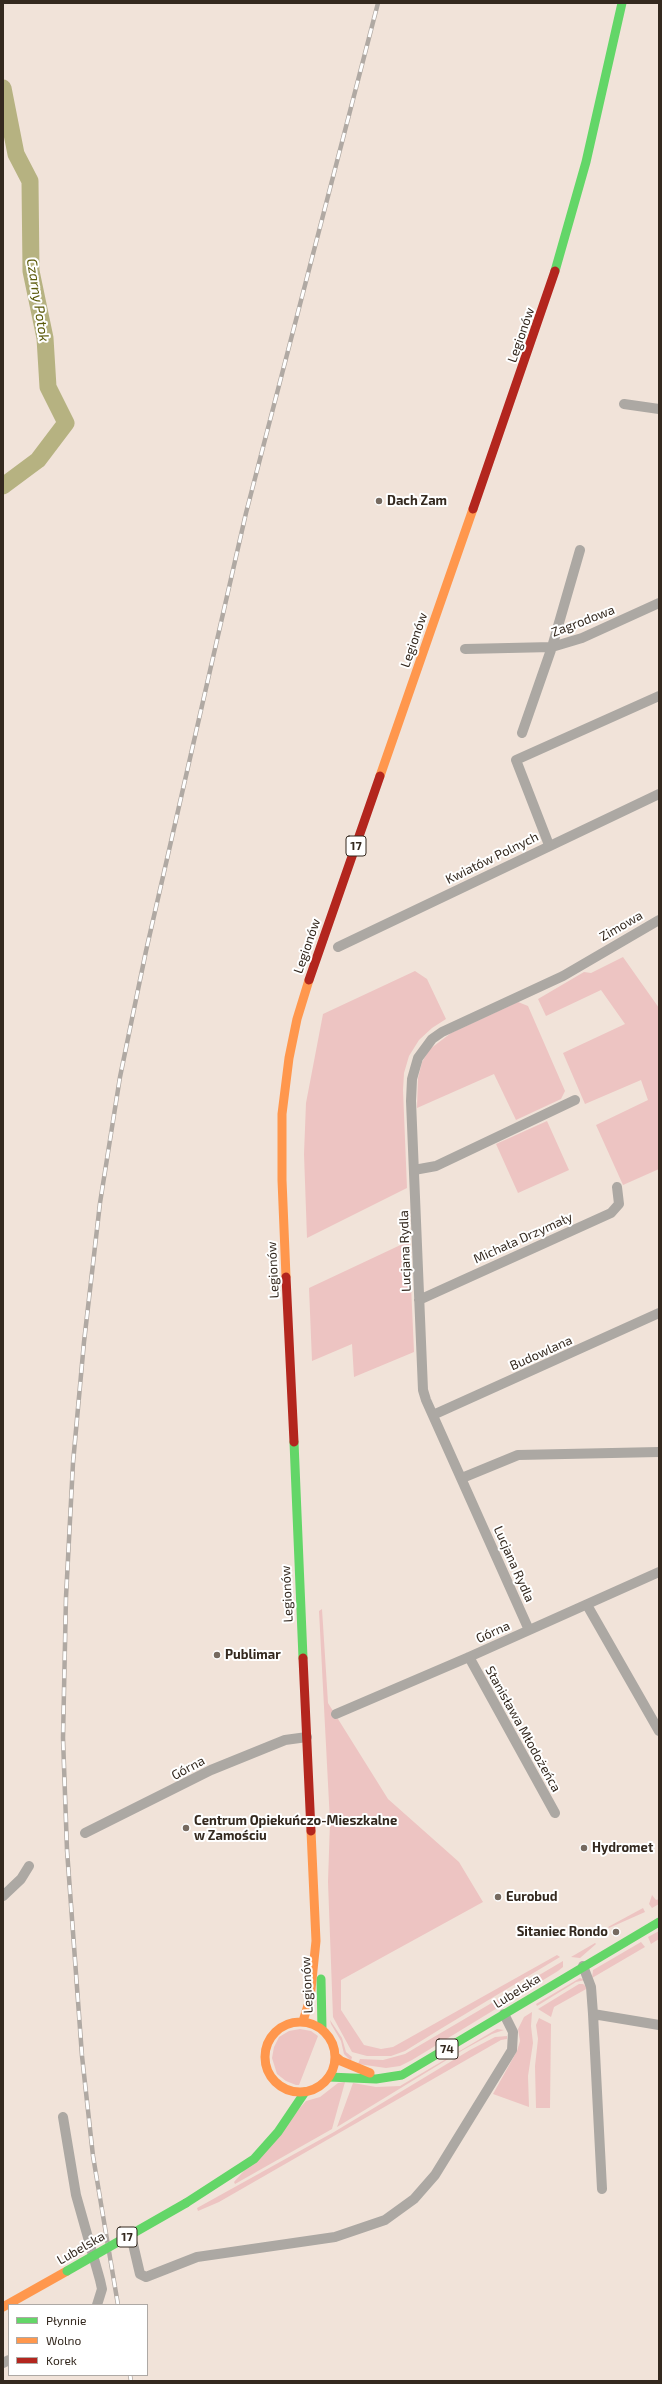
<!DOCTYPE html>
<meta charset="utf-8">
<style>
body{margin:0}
#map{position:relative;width:662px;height:2384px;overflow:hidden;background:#f1e3d9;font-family:"Exo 2",sans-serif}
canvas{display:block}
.frame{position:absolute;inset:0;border:4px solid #34291f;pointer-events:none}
.legend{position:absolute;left:8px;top:2304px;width:140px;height:72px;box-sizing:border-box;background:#fff;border:1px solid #aea9a5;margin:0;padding:5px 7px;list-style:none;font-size:12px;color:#34291f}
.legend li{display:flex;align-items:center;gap:8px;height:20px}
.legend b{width:20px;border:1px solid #aea9a5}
</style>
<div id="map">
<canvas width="662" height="2384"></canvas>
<div class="frame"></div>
<ul class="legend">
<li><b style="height:5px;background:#63d668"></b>Płynnie</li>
<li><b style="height:5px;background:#ff974d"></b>Wolno</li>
<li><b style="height:5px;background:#b3261e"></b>Korek</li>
</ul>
</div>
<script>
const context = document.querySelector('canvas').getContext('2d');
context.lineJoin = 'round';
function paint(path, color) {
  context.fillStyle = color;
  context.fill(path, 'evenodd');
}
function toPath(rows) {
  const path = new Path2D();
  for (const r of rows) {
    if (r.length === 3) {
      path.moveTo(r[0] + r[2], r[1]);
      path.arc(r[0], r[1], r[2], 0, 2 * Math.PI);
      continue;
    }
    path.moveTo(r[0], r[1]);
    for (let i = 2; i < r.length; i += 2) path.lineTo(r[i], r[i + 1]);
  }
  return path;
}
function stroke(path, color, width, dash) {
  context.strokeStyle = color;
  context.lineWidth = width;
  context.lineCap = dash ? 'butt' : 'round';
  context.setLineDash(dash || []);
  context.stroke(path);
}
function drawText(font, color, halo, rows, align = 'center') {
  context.font = font + ' "Exo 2",sans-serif';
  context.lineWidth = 4;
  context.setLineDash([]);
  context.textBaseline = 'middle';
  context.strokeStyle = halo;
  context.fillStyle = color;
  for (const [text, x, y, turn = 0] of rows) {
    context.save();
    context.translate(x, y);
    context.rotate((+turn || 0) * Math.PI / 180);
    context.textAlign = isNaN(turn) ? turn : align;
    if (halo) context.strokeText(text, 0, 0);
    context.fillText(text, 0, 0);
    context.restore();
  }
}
paint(toPath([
 [623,957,659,1008,659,1169,623,1185,596,1125,648,1100,641,1080,585,1104,563,1053,625,1024,601,990,546,1016,538,999,584,972,591,973],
 [415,971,427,979,446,1019,432,1028,419,1040,409,1056,404,1073,403,1090,407,1188,307,1238,304,1154,306,1103,323,1014],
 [518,1002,528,1006,565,1091,561,1099,516,1120,494,1074,417,1108,418,1078,422,1062,430,1049,451,1033],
 [547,1121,569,1170,518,1193,496,1144],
 [409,1241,414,1352,354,1377,352,1344,312,1361,309,1288],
 [322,1609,328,1703,388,1799,459,1862,483,1902,341,1980,341,2010,364,2045,381,2049,393,2047,557,1955,560,1957,442,2028,405,2051,391,2056,367,2056,352,2052,333,2017,328,1882,330,1822,319,1611],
 [652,1895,656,1900,659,1899,659,1904,652,1908,649,1904],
 [643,1908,645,1912,609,1928,608,1927],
 [659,1931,659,1939,651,1944,648,1937],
 [641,1942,645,1947,592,1978,593,1970],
 [596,1944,580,1958,571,1957,595,1943],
 [563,1961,563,1967,558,1971,412,2060,400,2066,386,2068,358,2064,360,2059,383,2060,405,2054],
 [580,1978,585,1980,576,1982,537,2006,536,2004],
 [579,1984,583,1984,588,1988,554,2007,551,2017,538,2009],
 [532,2012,531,2026,533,2043,528,2076,529,2107,493,2094,517,2051,520,2041,518,2029,524,2017],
 [539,2018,551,2024,550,2108,536,2108,535,2066,538,2039,536,2025],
 [330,2020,342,2038,346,2052,352,2057,351,2061,344,2054,341,2041,331,2024],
 [300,2029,311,2031,318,2036,299,2085,296,2085,286,2081,277,2074,272,2058,274,2047,279,2037,289,2031],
 [497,2029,504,2030,492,2034,463,2050,337,2127,353,2083,376,2087,400,2086],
 [507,2036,507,2039,501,2040,219,2202,198,2211,197,2208,334,2132,470,2050,495,2037],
 [345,2082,332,2129,235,2184,234,2182,306,2101,320,2097,338,2083]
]), '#edc4c2');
stroke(toPath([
 [3,88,16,154,30,181,31,271,45,338,48,387,66,423,38,460,3,486]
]), '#b6b281', 17);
stroke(toPath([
 [624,404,659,409],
 [465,649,552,647,582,638,659,603],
 [522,733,552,647,580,550],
 [549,845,516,760,659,696],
 [338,947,659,794],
 [414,1170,436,1166,575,1100],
 [419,1300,611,1213,619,1204,617,1187],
 [433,1415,659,1313],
 [462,1478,518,1455,659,1452],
 [587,1605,659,1731],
 [529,1630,426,1400,423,1390,411,1101,412,1079,418,1058,432,1039,442,1032,563,976,659,920],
 [469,1657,555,1813],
 [336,1714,469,1657,659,1572],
 [85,1833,211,1770,285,1740,307,1737],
 [3,1896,21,1879,29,1866],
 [583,1966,591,1987,593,2014,602,2189],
 [593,2014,659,2025],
 [63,2117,76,2195,100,2280,102,2289,97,2305],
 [133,2244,140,2274,146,2277,197,2257,335,2237,385,2220,414,2199,435,2175,512,2050,513,2032,504,2014],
 [3,2363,9,2360]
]), '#aca8a3', 10);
stroke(toPath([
 [555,271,586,162,622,3],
 [294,1442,303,1658],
 [321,1979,322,2029],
 [329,2077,376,2079,402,2075,659,1922],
 [186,2203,254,2159,278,2132,305,2092]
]), '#63d668', 9);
stroke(toPath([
 [380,776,473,509],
 [286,1277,282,1180,282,1114,289,1058,297,1019,309,980],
 [303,2021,310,1999,316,1941,311,1831],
 [300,2057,35],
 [335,2056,341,2061,370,2073],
 [3,2307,67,2271]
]), '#ff974d', 9);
stroke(toPath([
 [473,509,555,271],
 [309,980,380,776],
 [286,1277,294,1442],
 [303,1658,311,1831]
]), '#b3261e', 9);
const rail = toPath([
 [118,2305,93,2156,82,2056,67,1850,63,1738,66,1597,73,1463,84,1342,100,1203,120,1077,146,951,246,513,378,3],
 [130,2375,131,2381]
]);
stroke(rail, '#b0a9a3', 4.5);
stroke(rail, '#fff', 3, [9]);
stroke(toPath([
 [67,2271,186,2203]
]), '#63d668', 9);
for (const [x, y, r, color] of [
 [379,501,4,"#766a60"],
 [217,1655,4,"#766a60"],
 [186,1828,4,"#766a60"],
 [584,1848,4,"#766a60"],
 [498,1897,4,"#766a60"],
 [616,1932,4,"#766a60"]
]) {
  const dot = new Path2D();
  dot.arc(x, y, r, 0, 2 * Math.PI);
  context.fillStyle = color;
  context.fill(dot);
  stroke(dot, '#fff', 1.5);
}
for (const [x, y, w] of [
 [356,846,20],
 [447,2049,22],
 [127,2237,20]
]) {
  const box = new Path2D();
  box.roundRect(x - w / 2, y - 10, w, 20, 3);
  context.fillStyle = '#fff';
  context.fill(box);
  stroke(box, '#34291f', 1);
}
drawText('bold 12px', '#34291f', null, [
 ["17",356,846],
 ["74",447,2049],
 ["17",127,2237]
]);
drawText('13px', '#34291f', '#fff', [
 ["Legionów",521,335,-71],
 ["Zagrodowa",583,621,-21],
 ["Legionów",414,640,-71],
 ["Kwiatów Polnych",492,858,-26],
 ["Zimowa",621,926,-30],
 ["Legionów",307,946,-71],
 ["Michała Drzymały",523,1238,-24],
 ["Lucjana Rydla",405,1251,-92],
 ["Legionów",273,1270,-93],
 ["Budowlana",541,1353,-24],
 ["Lucjana Rydla",514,1564,66],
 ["Legionów",287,1594,-93],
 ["Górna",493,1632,-24],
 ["Stanisława Młodożeńca",523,1729,61],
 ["Górna",188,1768,-28],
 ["Legionów",307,1985,-93],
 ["Lubelska",517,1991,-32],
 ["Lubelska",81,2248,-30]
]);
drawText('bold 13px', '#34291f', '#fff', [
 ["Dach Zam",387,501],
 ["Publimar",225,1655],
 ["Centrum Opiekuńczo-Mieszkalne",194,1821],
 ["w Zamościu",194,1836],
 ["Hydromet",592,1848],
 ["Eurobud",506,1897],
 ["Sitaniec Rondo",608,1932,"right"]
], 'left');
drawText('italic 14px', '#5a5909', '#fff', [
 ["Czarny Potok",38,300,81]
]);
</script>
